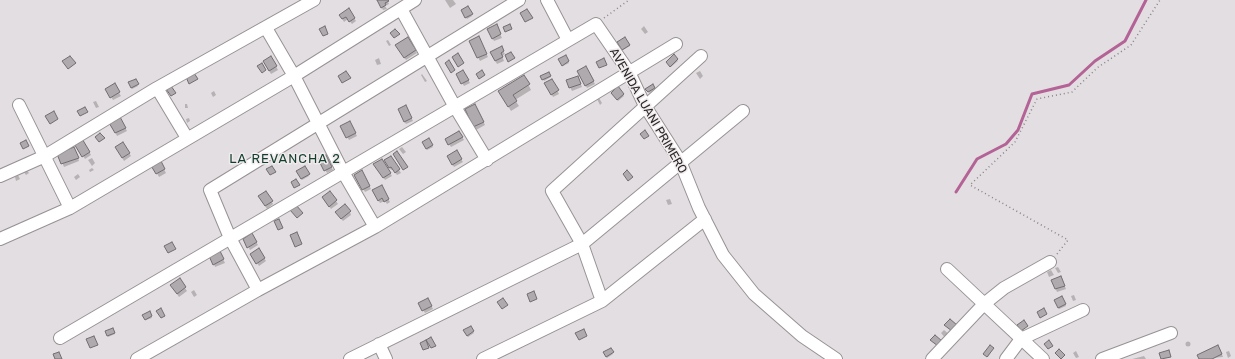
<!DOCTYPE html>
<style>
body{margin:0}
canvas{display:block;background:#e3dee1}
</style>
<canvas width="1235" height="359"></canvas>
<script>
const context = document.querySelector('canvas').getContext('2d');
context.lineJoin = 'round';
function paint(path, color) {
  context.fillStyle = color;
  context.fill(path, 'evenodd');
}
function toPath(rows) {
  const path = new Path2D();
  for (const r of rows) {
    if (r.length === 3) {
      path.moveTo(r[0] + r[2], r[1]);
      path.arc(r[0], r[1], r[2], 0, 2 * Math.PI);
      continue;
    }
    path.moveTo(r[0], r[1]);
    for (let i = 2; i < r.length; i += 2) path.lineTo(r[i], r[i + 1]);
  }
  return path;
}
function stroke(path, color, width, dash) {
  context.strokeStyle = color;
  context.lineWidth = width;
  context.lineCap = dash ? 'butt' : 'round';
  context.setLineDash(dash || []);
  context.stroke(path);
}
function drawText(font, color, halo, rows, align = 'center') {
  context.font = font + ' Rubik,sans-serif';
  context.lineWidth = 3;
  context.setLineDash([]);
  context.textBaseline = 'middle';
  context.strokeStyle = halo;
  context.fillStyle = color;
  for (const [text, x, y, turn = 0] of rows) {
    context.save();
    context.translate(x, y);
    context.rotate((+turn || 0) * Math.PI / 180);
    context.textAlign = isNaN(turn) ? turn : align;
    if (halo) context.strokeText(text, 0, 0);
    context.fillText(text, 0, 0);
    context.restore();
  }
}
paint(toPath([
 [378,0,387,0,389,4,385,6,387,9,383,10],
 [445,0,453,0,456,4,450,8],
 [468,7,472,16,467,19,462,10],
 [349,10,356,21,352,24,348,19,344,22,340,15],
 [496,26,502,38,494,41,488,30],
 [644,26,648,32,645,34,641,29],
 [407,38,417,53,406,60,396,45],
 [625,39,630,46,623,50,618,43],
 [388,40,391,45,389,46,386,41],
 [480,41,488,57,480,61,470,42],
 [501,48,505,54,502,56,504,61,497,64,491,53],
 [565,56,569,63,563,66,559,60],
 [674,56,678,61,671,67,668,63],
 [271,57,278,70,271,74,264,61],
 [379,58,381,64,377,65,375,60],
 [585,67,595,84,587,88,578,71],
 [463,71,470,83,464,86,457,74],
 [700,71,703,76,700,79,696,73],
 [549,73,551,77,544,81,542,77],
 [422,74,427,81,425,82,421,75],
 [524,76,531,90,515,100,519,106,511,111,499,91],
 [135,80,138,86,132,89,129,83],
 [552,80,559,94,553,97,546,84],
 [579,80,582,87,572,91,567,81],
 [114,85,121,96,113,100,106,89],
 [652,85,655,89,649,93,647,89],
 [618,88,624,96,618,101,612,93],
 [214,91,216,95,213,97,211,93],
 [599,98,602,103,600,105,597,99],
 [96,101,99,107,96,108,93,102],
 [185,104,187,104,188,108,185,108],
 [477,108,485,125,476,130,466,109],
 [407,109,413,121,406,124,404,121],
 [119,117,127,131,117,136,110,121],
 [189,118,190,121,187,123,186,119],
 [350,123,357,136,349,140,342,127],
 [459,132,464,140,451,147,446,139],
 [81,138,91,155,85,159,75,142],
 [428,140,433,147,427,150,423,143],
 [123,143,131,156,124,161,116,147],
 [402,147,406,152,403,154,399,149],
 [76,152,79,161,64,167,59,155],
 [456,152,463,162,454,167,448,157],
 [325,156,333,170,327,173,319,159],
 [391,157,401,173,397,175,393,169,391,170,385,161],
 [92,158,95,163,92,166,88,160],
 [159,160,166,173,159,177,152,164],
 [381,160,392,176,385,180,375,164],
 [304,167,309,176,302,180,297,171],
 [92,168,94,170,90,172,89,170],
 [26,169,29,173,26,175,23,171],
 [362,172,371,189,365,192,355,175],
 [78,174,80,177,76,180,74,177],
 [18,175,20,179,16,181,15,177],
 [381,186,390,202,387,204,385,201,380,203,373,191],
 [266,192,273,204,267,209,259,196],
 [330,192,338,204,331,209,325,200],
 [670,199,672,204,668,205,666,200],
 [350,212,351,215,343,221,338,215],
 [252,235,258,245,250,250,244,239],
 [258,249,266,261,259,266,251,254],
 [221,255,225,263,215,267,214,264],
 [1058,267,1061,272,1058,273,1055,268],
 [1051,270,1054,275,1049,277,1047,272],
 [179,279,187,291,179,297,173,288],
 [1062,280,1066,289,1057,292,1052,281],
 [194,290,197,295,194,297,191,292],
 [1074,295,1076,300,1073,301,1071,296],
 [1062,297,1066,306,1059,309,1055,300],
 [428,299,433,309,425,313,419,303],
 [149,312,152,318,146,320,143,315],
 [470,327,474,333,468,337,464,331],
 [112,329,115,334,108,337,106,332],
 [944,330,950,335,947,340,941,333],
 [1188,344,2.5],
 [610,349,613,354,607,358,604,353],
 [993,349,988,357,985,355],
 [1220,349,1223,357,1200,359],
 [1076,351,1079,357,1076,358,1073,353],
 [1229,351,1231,356,1228,358,1226,352],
 [1144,356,1146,359,1132,359]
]), '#0003');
stroke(toPath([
 [956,192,977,159,1006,144,1018,130,1032,94,1069,85,1095,61,1125,41,1146,0]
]), '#b46396', 3);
const building = toPath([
 [377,0,388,0,389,1,385,3,386,5,381,8,377,0],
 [468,6,473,14,465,18,461,10,468,6],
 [349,8,355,18,349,22,346,17,342,19,339,15,349,8],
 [527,9,533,18,525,22,520,13,527,9],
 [497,24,501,34,492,39,487,29,497,24],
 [510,24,512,29,505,32,503,27,510,24],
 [325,26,328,34,323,36,319,29,325,26],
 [395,29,400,34,394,38,390,33,395,29],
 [479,36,487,54,477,58,469,41,479,36],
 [408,37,416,50,404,58,395,45,408,37],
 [625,37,630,45,622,50,617,42,625,37],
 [502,46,504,51,501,53,503,57,495,61,490,52,502,46],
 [511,52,515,58,508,62,505,55,511,52],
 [458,53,464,63,458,67,452,57,458,53],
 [674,54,678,59,670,67,666,62,674,54],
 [566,55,569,61,562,66,558,59,566,55],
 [70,56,76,63,68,69,62,61,70,56],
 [271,56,277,66,269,71,263,61,271,56],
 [604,58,607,65,599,68,596,62,604,58],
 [449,60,455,70,451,73,445,63,449,60],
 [262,63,266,70,262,73,257,66,262,63],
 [586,66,594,81,585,86,577,71,586,66],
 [463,70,469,80,461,84,456,74,463,70],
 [482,70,485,75,479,79,476,74,482,70],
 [346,71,351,78,342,83,338,76,346,71],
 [549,72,551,76,542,80,540,76,549,72],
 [194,73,198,79,189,84,186,77,194,73],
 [524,75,530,84,513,95,517,101,508,107,498,91,524,75],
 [578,76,581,84,569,88,566,80,578,76],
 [136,79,139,84,131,88,128,82,136,79],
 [552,79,559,90,551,95,544,83,552,79],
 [115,83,120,92,110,98,105,89,115,83],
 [653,84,655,88,648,92,645,89,653,84],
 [171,86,176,93,171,96,166,89,171,86],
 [618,86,624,94,617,100,611,93,618,86],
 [475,104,484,122,473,127,465,109,475,104],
 [406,105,412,118,404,122,398,109,406,105],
 [85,107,88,112,80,116,77,111,85,107],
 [54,111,58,119,50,124,45,116,54,111],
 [119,115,126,128,115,133,108,121,119,115],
 [350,121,356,133,346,138,340,126,350,121],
 [645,130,649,136,644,139,640,134,645,130],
 [459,131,463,137,448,145,445,139,459,131],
 [100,133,105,138,99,142,95,137,100,133],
 [81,137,90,152,82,157,73,142,81,137],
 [429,138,433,145,426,149,422,142,429,138],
 [26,140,29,146,23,149,20,143,26,140],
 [123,142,130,153,122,158,115,147,123,142],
 [74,147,79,158,61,164,57,154,74,147],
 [457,150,462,159,452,165,447,156,457,150],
 [397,151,408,167,403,170,393,154,397,151],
 [326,155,332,167,324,171,318,159,326,155],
 [391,156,400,169,395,173,391,167,389,168,384,160,391,156],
 [160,159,165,169,156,174,150,164,160,159],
 [382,159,391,173,383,178,373,164,382,159],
 [272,166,276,172,270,175,266,169,272,166],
 [305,166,310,174,301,179,296,171,305,166],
 [362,170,370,186,362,190,354,175,362,170],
 [627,170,633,177,628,181,623,174,627,170],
 [296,179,300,185,294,188,291,182,296,179],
 [382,185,389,199,384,202,382,198,378,201,372,190,382,185],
 [266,191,273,201,265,206,258,196,266,191],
 [330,191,337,200,329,207,322,197,330,191],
 [345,204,351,211,341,219,335,212,345,204],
 [296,205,303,213,297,218,290,210,296,205],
 [279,219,283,228,278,230,274,221,279,219],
 [297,232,302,244,295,247,290,235,297,232],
 [252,233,257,242,247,248,243,239,252,233],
 [172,242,176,249,168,253,164,246,172,242],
 [259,248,265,258,256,264,250,254,259,248],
 [220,251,224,259,213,265,209,256,220,251],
 [1061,276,1065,286,1055,289,1051,280,1061,276],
 [180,278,186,287,177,294,170,285,180,278],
 [534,291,537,299,530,302,527,294,534,291],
 [1062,296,1066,304,1058,308,1054,300,1062,296],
 [428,298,432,306,422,311,418,303,428,298],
 [503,298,508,305,502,309,497,302,503,298],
 [161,308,165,316,161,318,156,311,161,308],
 [1044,308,1047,314,1040,318,1037,312,1044,308],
 [150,311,152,316,145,320,142,315,150,311],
 [950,319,957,325,952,331,944,325,950,319],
 [1024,320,1028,326,1021,331,1017,325,1024,320],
 [471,326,474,331,467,336,463,330,471,326],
 [113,328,115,333,107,336,105,331,113,328],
 [584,329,587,336,579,340,575,333,584,329],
 [935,335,942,341,938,346,930,340,935,335],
 [94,336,98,345,90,348,86,339,94,336],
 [431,337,436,346,431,348,426,340,431,337],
 [426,340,429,348,423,350,420,343,426,340],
 [1049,340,1053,346,1048,349,1044,344,1049,340],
 [990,345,994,348,987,357,983,354,990,345],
 [1218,345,1222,354,1212,359,1199,359,1197,355,1218,345],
 [611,348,614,352,606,357,603,352,611,348],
 [1059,349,1065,355,1061,359,1055,353,1059,349],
 [1169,350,1171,357,1161,359,1159,353,1169,350],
 [59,352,62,359,55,359,53,354,59,352]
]);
paint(building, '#afaaad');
stroke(building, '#726d70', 1);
const minor = toPath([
 [547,0,568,40],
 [401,9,455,107,487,160],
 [266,28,294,76,343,172,375,227],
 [157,88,187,138],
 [19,105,70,208],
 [0,176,45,156,157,88,314,0],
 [0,239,70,208,294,76,415,0],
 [947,269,1043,359],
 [258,290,230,238,210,190,519,0],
 [602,301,582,244,552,191,701,56],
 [60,338,596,24,629,72,645,106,680,161,699,208,723,255,754,294,802,336,836,359],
 [379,344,386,359],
 [137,359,258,290,375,227,676,44],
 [350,359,582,244,743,111],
 [483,359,602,301,705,219],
 [932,359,984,304,1004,288,1050,262],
 [1006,359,1021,339,1083,310],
 [1102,359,1171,333]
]);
stroke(minor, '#989295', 14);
stroke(toPath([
 [604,18,629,0],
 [1057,254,1068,240,970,185,1015,142,1037,99,1072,92,1097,68,1131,45,1160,0]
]), '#888486', 1.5, [1, 3]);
stroke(minor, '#fff', 12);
drawText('12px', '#292728', '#f1ebee', [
 ["AVENIDA LUANI PRIMERO",648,111,60]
]);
context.letterSpacing = '1px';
drawText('13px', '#123f2d', '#f1ebee', [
 ["LA REVANCHA 2",285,159]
]);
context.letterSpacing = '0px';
</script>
